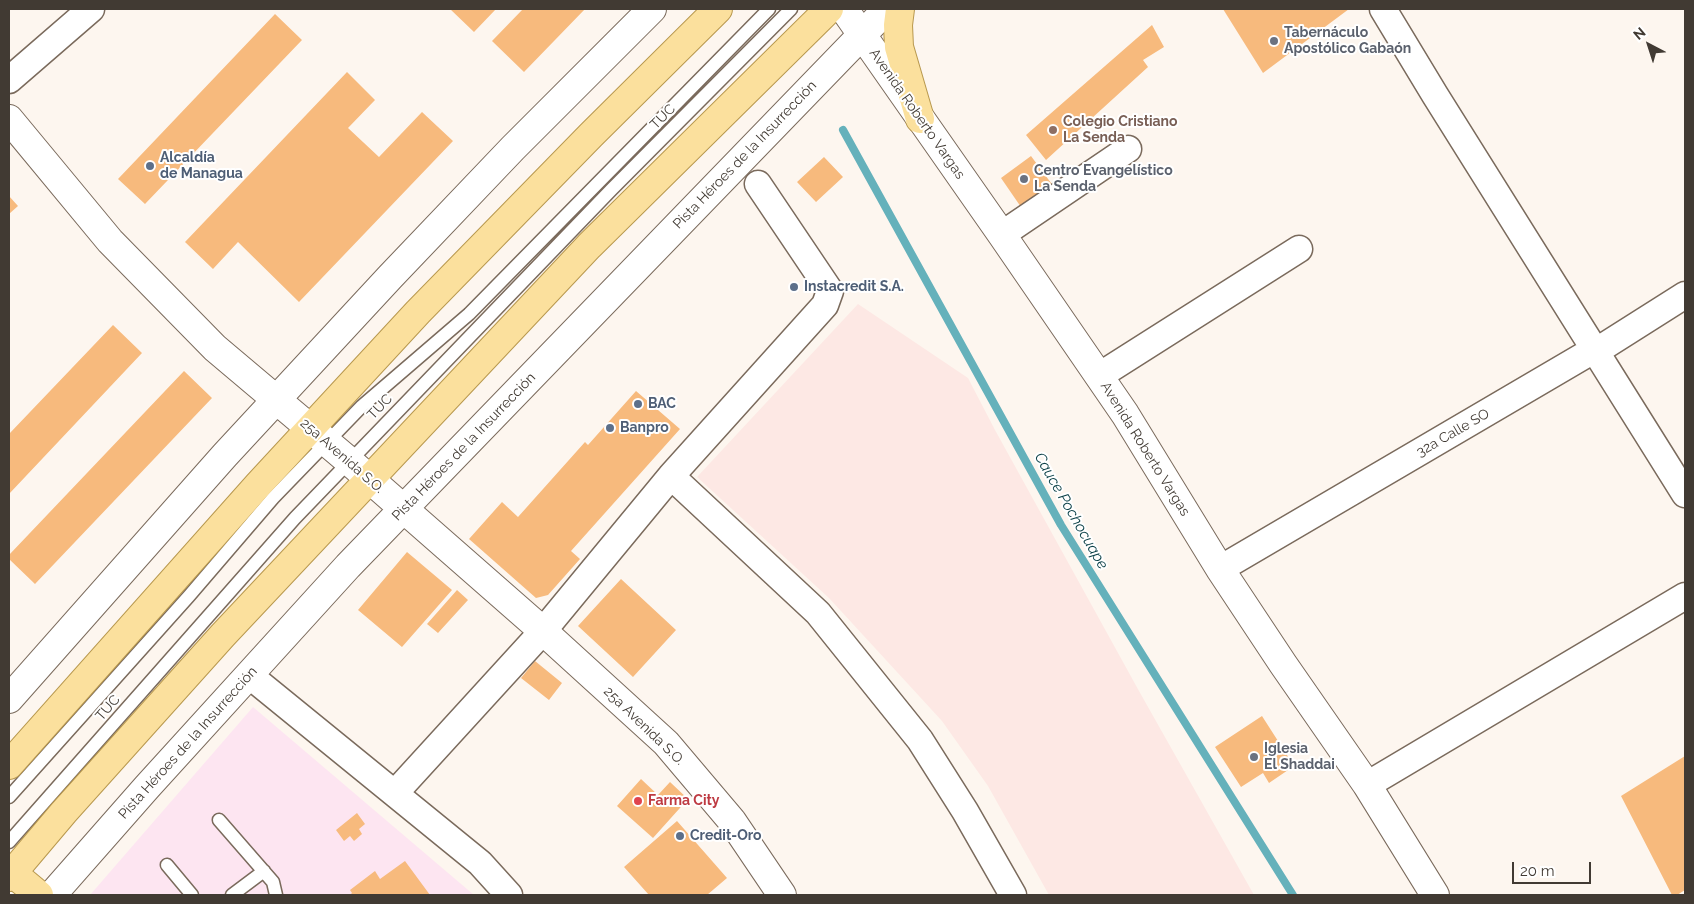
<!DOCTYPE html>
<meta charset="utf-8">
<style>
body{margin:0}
#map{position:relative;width:1694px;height:904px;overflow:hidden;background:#fdf6ef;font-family:Raleway,sans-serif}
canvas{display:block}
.frame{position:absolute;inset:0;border:10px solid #413a33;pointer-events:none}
.north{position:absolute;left:1624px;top:20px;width:50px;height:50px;-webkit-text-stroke:4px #fff;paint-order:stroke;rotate:320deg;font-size:14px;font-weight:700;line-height:20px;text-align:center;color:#413a33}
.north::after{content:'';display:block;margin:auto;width:18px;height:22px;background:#413a33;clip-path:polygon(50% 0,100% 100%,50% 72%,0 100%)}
.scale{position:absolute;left:1512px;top:862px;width:79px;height:22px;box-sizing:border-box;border:2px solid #413a33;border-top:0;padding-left:6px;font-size:15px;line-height:18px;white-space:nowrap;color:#413a33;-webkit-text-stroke:4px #fff;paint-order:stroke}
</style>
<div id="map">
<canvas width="1694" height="904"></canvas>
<div class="frame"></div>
<div class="north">N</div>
<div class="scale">20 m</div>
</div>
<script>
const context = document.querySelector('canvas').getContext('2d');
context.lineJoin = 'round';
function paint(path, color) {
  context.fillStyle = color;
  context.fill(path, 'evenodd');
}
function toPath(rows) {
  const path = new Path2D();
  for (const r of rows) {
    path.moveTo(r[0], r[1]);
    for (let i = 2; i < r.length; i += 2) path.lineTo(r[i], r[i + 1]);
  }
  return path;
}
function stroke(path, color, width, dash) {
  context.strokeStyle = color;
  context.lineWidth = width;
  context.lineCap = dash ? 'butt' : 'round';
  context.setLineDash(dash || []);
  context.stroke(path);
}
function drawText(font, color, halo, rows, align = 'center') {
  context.font = font + ' Raleway,sans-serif';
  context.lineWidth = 4;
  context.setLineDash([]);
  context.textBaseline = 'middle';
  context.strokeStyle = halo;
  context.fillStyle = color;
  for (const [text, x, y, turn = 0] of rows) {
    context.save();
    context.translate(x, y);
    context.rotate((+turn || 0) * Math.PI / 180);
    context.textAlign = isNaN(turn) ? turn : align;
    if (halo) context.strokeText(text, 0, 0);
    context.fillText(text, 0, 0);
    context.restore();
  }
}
paint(toPath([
 [858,304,968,378,995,430,1139,691,1254,895,1049,895,988,786,942,721,829,598,697,477]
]), '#fde8e4');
paint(toPath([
 [253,707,474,895,90,895]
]), '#fde5f1');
stroke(toPath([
 [843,130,1061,525,1293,895]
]), '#65b1bb', 8);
paint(toPath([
 [450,9,496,9,474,32],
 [523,9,585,9,524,72,492,41],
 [1223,9,1349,9,1263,73],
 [275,14,302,40,145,204,118,179],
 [1152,25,1164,47,1143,60,1148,67,1046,160,1026,135],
 [347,72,375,100,348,128,379,157,422,112,453,141,299,302,238,242,213,269,185,242],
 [1031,156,1054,187,1023,210,1001,178],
 [824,157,843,177,816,202,797,182],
 [9,196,18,206,9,214],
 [113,325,142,353,9,494,9,434],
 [184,371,212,398,35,584,9,559,9,555],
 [636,391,680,429,571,551,580,559,548,595,536,598,469,539,502,502,518,517,585,442,588,445],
 [407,552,452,590,402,647,358,610],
 [621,579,676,630,633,677,578,626],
 [457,590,468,600,438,633,427,624],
 [535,661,562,683,549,700,521,678],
 [1262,716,1294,766,1269,783,1263,773,1241,787,1215,747],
 [1685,756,1685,890,1677,895,1672,895,1621,796],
 [641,779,658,795,670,782,688,799,653,838,617,806],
 [357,813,365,824,359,829,362,834,354,841,350,836,344,841,336,830],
 [677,821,727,878,707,895,649,895,624,867],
 [405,861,430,895,350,895,352,893,350,890,375,871,380,879]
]), '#f7ba7d');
const service = toPath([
 [9,797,189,596,273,498,362,406,469,314,769,9],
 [219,820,273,882,276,895],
 [9,842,295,518,611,190,791,9],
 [167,865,192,895],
 [232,895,264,871]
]);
const minor = toPath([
 [1383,9,1435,95,1685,494],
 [9,80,91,9],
 [1010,229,1128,149],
 [1099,376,1299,249],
 [671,476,818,613,920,740,965,811,1013,895],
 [1220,569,1585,355,1595,352,1685,295],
 [249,675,480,863,509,895],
 [1367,785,1685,596],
 [395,793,543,631,671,476,825,305,830,291,758,184]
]);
const tertiary = toPath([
 [844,9,1002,235,1125,414,1220,569,1283,664,1367,785,1435,895],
 [9,119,110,241,215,348,349,461,543,631,666,743,732,821,782,895],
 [9,699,225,455,390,277,513,148,652,9],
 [52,895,147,787,348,566,887,9]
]);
const primary = toPath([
 [900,9,898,25,899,47,920,119],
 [9,765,258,485,418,312,591,135,718,9],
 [9,870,39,895],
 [9,877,64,812,223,635,589,246,829,9]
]);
stroke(service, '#7a6a5c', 15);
stroke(minor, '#7a6a5c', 29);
stroke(tertiary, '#7a6a5c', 30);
stroke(primary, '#b8984e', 30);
stroke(service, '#fff', 12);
stroke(minor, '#fff', 26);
stroke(tertiary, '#fff', 28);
stroke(primary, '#fbe09d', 28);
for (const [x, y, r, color] of [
 [1274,41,5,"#6b7280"],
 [1053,130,5,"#8d6e63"],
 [150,166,5,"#5c6f8a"],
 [1024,179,5,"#6b7280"],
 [794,287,5,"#5c6f8a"],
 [638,404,5,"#5c6f8a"],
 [610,428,5,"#5c6f8a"],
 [1254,757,5,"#6b7280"],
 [638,801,5,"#e0444e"],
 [680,836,5,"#5c6f8a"]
]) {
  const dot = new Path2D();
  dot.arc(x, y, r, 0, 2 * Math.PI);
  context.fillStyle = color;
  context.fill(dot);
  stroke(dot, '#fff', 2);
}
drawText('bold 14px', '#5b616d', '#fff', [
 ["Tabernáculo",1284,33],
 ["Apostólico Gabaón",1284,49],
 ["Centro Evangelístico",1034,171],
 ["La Senda",1034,187],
 ["Iglesia",1264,749],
 ["El Shaddai",1264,765]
], 'left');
drawText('14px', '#413a33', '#fff', [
 ["Avenida Roberto Vargas",917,114,55],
 ["TUC",663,117,-45],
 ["Pista Héroes de la Insurrección",745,155,-46],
 ["TUC",380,407,-46],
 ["32a Calle SO",1453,433,-30],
 ["Pista Héroes de la Insurrección",464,447,-46],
 ["Avenida Roberto Vargas",1145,449,58],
 ["25a Avenida S.O.",342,456,41],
 ["TUC",108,708,-49],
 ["25a Avenida S.O.",644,726,44],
 ["Pista Héroes de la Insurrección",188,743,-48]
]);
drawText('bold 14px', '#785e54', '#fff', [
 ["Colegio Cristiano",1063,122],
 ["La Senda",1063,138]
], 'left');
drawText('bold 14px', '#4e5e75', '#fff', [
 ["Alcaldía",160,158],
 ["de Managua",160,174],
 ["Instacredit S.A.",804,287],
 ["BAC",648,404],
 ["Banpro",620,428],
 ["Credit-Oro",690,836]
], 'left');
drawText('bold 14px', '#be3a42', '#fff', [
 ["Farma City",648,801]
], 'left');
drawText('italic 15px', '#0c4148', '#fff', [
 ["Cauce Pochocuape",1071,511,60]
]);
</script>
